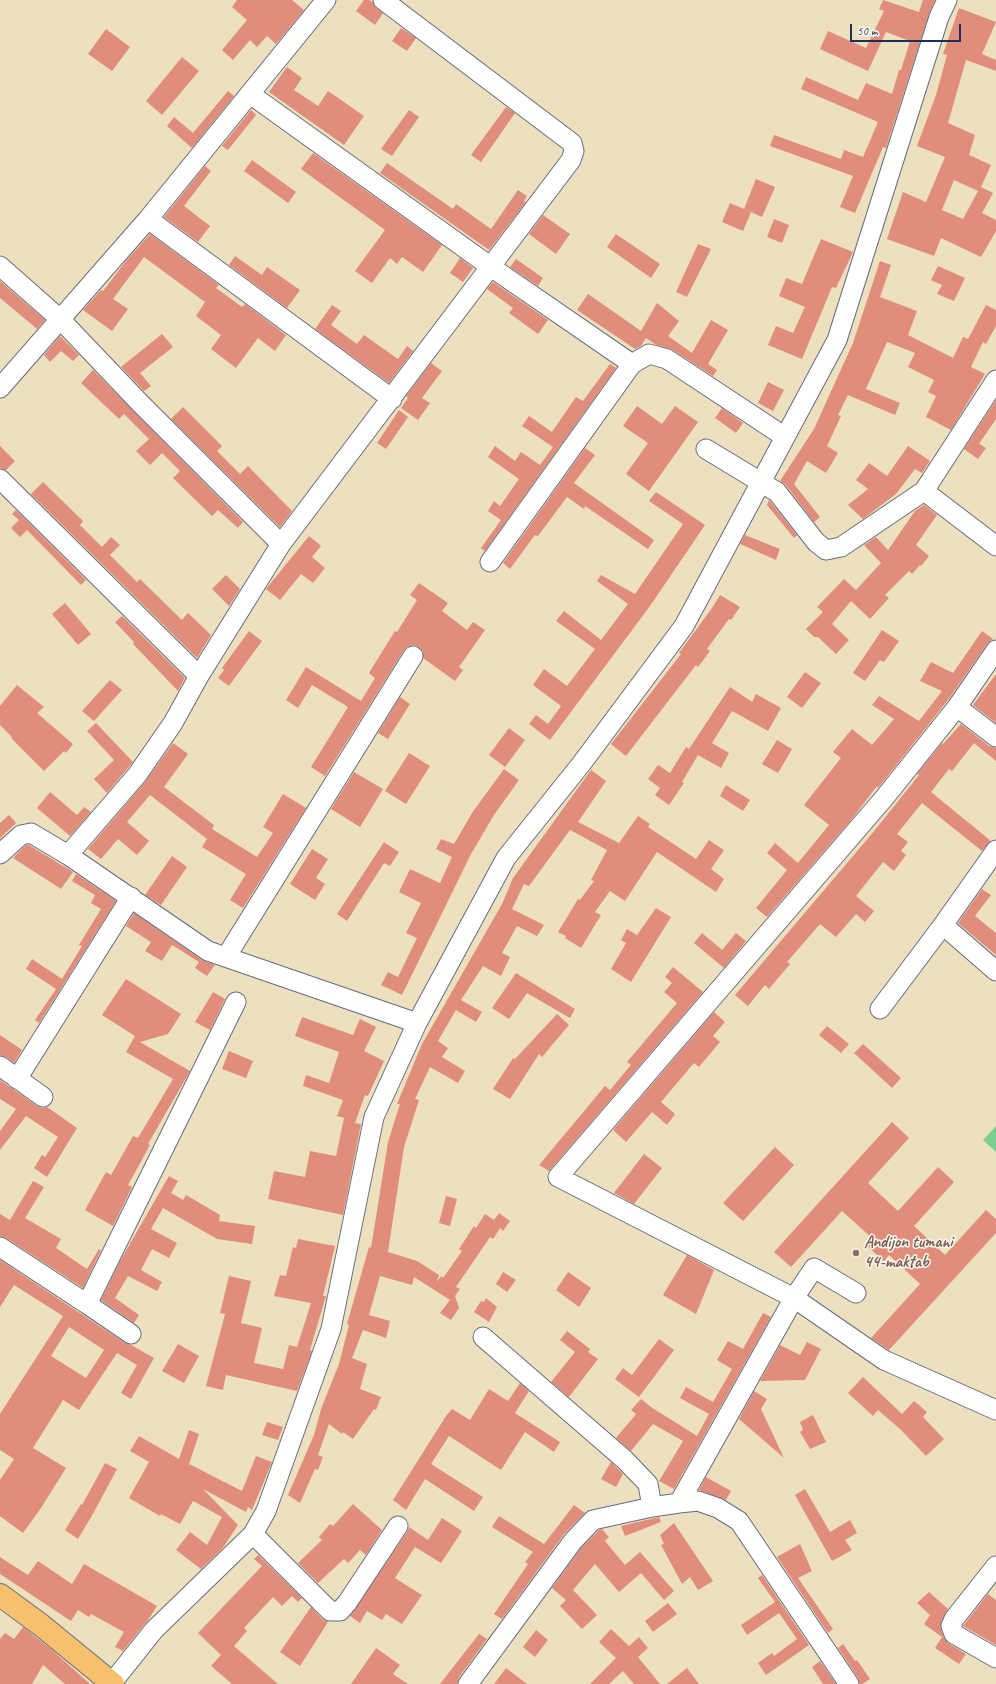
<!DOCTYPE html>
<style>
body{margin:0}
#map{position:relative;width:996px;height:1684px;overflow:hidden;background:#ede0bf;font-family:Caveat,sans-serif}
canvas{display:block}
.scale{position:absolute;left:850px;top:24px;width:111px;height:18px;box-sizing:border-box;border:2px solid #1b2f5e;border-top:0;padding-left:5px;font-size:12px;line-height:14px;white-space:nowrap;color:#1b2f5e;-webkit-text-stroke:3px #fbf7ec;paint-order:stroke}
</style>
<div id="map">
<canvas width="996" height="1684"></canvas>
<div class="scale">50 m</div>
</div>
<script>
const context = document.querySelector('canvas').getContext('2d');
context.lineJoin = 'round';
function paint(path, color) {
  context.fillStyle = color;
  context.fill(path, 'evenodd');
}
function toPath(rows) {
  const path = new Path2D();
  for (const r of rows) {
    path.moveTo(r[0], r[1]);
    for (let i = 2; i < r.length; i += 2) path.lineTo(r[i], r[i + 1]);
  }
  return path;
}
function stroke(path, color, width, dash) {
  context.strokeStyle = color;
  context.lineWidth = width;
  context.lineCap = dash ? 'butt' : 'round';
  context.setLineDash(dash || []);
  context.stroke(path);
}
function drawText(font, color, halo, rows, align = 'center') {
  context.font = font + ' Caveat,sans-serif';
  context.lineWidth = 3;
  context.setLineDash([]);
  context.textBaseline = 'middle';
  context.strokeStyle = halo;
  context.fillStyle = color;
  for (const [text, x, y, turn = 0] of rows) {
    context.save();
    context.translate(x, y);
    context.rotate((+turn || 0) * Math.PI / 180);
    context.textAlign = isNaN(turn) ? turn : align;
    if (halo) context.strokeText(text, 0, 0);
    context.fillText(text, 0, 0);
    context.restore();
  }
}
paint(toPath([
 [996,1126,996,1152,983,1140]
]), '#7bce90');
paint(toPath([
 [237,0,292,0,304,10,276,44,267,36,257,47,250,40,233,60,222,50,247,20,232,7],
 [364,0,369,0,373,2,376,8,383,13,375,25,356,11],
 [883,0,919,12,923,0,935,0,929,14,886,148,883,147,855,213,840,207,853,176,770,146,774,135,841,159,844,150,863,157,878,122,801,89,806,77,858,100,866,83,892,94,899,70,901,70,910,41,886,32,868,71,820,49,828,31,866,48,884,11,879,9],
 [959,8,996,22,982,54,996,60,996,71,966,60,948,123,975,135,969,155,991,165,981,187,993,193,982,213,996,220,996,231,981,257,941,238,934,256,887,239,903,192,926,202,945,157,917,146,936,95,947,55,943,54],
 [954,180,978,191,963,219,942,210],
 [401,28,416,38,407,51,392,41],
 [106,29,130,47,112,71,88,54],
 [182,57,199,71,162,115,146,101],
 [287,67,302,78,294,90,318,106,328,91,364,116,344,145,269,92],
 [228,91,234,96,192,148,167,126,174,117,193,133],
 [506,107,515,113,481,162,471,155],
 [251,110,256,115,228,150,222,146],
 [409,110,419,117,392,156,381,149],
 [313,153,442,245,423,272,402,257,397,264,390,258,372,283,355,271,385,230,301,169],
 [252,160,296,192,288,203,244,171],
 [387,163,453,209,456,204,491,229,518,190,527,196,524,201,526,202,489,250,380,173],
 [205,166,211,171,184,206,210,226,198,242,164,217],
 [756,179,775,187,762,217,744,209],
 [730,203,751,212,743,231,722,222],
 [543,215,570,234,556,254,529,234],
 [774,219,789,225,782,243,767,237],
 [150,234,219,285,216,288,242,307,245,304,286,335,275,351,258,338,236,368,211,349,221,335,196,316,205,302,144,257,113,299,128,309,112,331,83,310,101,290,103,291,126,261],
 [616,234,660,264,651,278,607,247],
 [821,239,853,252,836,288,832,287,802,359,768,345,776,326,793,333,805,307,779,296,786,278,802,284],
 [698,244,711,249,687,297,676,292],
 [235,256,262,275,267,267,300,290,287,308,229,265],
 [460,258,473,268,463,282,450,273],
 [516,259,543,278,538,286,510,267],
 [880,261,891,265,880,297,917,311,908,335,953,358,963,337,968,339,986,305,996,310,996,326,986,344,983,342,971,367,985,374,951,430,926,417,936,396,928,392,934,380,908,367,915,353,887,342,866,389,900,403,895,415,848,395,838,415,841,416,827,446,838,453,826,473,807,461,794,484,820,517,814,522,786,485,780,481,814,429,838,376,853,343],
 [938,266,965,278,954,301,937,294,942,285,931,280],
 [0,281,45,320,37,329,0,298],
 [493,282,548,320,538,334,509,313,513,308,487,289],
 [588,294,641,331,657,303,679,321,668,336,692,353,711,320,728,330,708,364,717,370,713,376,673,350,656,345,646,338,641,346,635,349,577,310],
 [332,305,341,311,331,325,357,344,364,335,398,359,407,346,413,351,389,383,315,329],
 [162,334,173,347,140,373,151,386,144,391,121,367],
 [60,336,79,355,73,361,61,351,50,362,44,355],
 [431,363,442,371,422,398,430,403,418,420,401,408,408,398,406,396],
 [610,364,616,368,485,551,481,548,501,520,488,511,494,501,500,506,519,479,488,457,495,446,515,461,521,452,540,465,553,447,522,426,529,416,552,432,576,397,583,401],
 [93,370,243,522,238,528,218,510,212,516,173,478,180,471,162,453,150,465,136,451,149,439,124,414,119,419,81,383],
 [768,382,784,390,773,411,758,403],
 [996,400,996,419,979,444,978,443,986,448,978,459,964,449],
 [637,406,662,424,675,406,698,422,649,491,626,474,648,443,623,426],
 [183,407,222,446,217,451,240,474,248,466,292,511,280,527,171,419],
 [722,408,743,423,736,433,715,418],
 [399,410,408,417,386,449,377,443],
 [0,446,15,461,6,470,0,468],
 [908,446,930,461,922,473,915,469,896,494,863,519,848,505,868,489,856,480,869,463,887,476],
 [585,448,595,455,574,483,654,540,648,549,585,506,584,509,567,497,538,536,535,535,510,569,503,563],
 [43,482,83,521,80,525,102,547,111,537,120,545,110,555,137,582,140,579,182,620,188,613,211,635,197,658,31,494],
 [656,492,705,525,650,606,550,740,529,724,536,715,548,724,561,706,533,685,544,669,567,686,595,649,556,621,564,611,601,640,628,604,597,581,601,575,635,594,683,524,649,501],
 [769,500,797,535,794,538,767,505],
 [924,505,937,515,916,545,929,556,921,566,920,565,912,574,909,571,885,595,889,598,870,619,851,601,832,624,849,640,836,654,818,637,814,637,806,629,823,612,817,607,844,579,856,590,881,563,864,545,876,537,888,550,915,511],
 [16,510,86,580,81,585,27,530,20,537,11,528,19,520,12,514],
 [745,535,780,549,776,560,740,544],
 [309,536,321,546,312,557,325,568,313,583,301,574,280,600,266,589],
 [226,575,240,589,229,606,212,589],
 [419,583,448,603,442,611,467,630,473,622,485,630,459,667,463,670,455,681,423,658,423,651,419,647,413,645,407,647,404,650,325,776,311,767,348,707,312,685,298,708,286,700,306,667,361,701,375,678,369,673,395,631,397,632,417,600,410,595],
 [720,595,740,607,731,620,729,619,707,649,710,651,698,667,696,665,626,756,611,744,681,654,679,653,712,608],
 [65,603,91,634,78,645,52,614],
 [122,616,185,678,178,691,133,644,134,642,115,622],
 [882,630,899,641,884,662,880,660,865,681,853,673],
 [249,631,262,641,229,686,218,678,224,670,222,668],
 [982,631,993,639,987,644,948,700,878,788,877,786,851,820,767,917,756,908,787,870,767,853,775,843,798,863,829,825,804,805,841,758,833,752,852,729,872,745,894,719,872,705,879,696,919,721,942,691,920,681,931,662,953,673],
 [805,672,821,683,802,708,787,697],
 [996,674,996,723,973,705],
 [110,680,122,690,94,721,82,711],
 [17,685,44,707,37,713,73,744,66,753,64,751,44,771,11,738,12,737,0,725,0,706],
 [730,687,752,702,756,694,781,708,768,731,732,711,712,743,729,753,721,768,698,755,682,782,684,783,669,805,655,795,660,788,648,779,658,765,670,773,686,747,689,749],
 [400,697,410,704,388,739,378,733],
 [96,723,133,762,107,793,94,779,114,760,87,731],
 [961,724,989,746,996,748,996,761,974,743,952,771,949,769,931,792,991,841,982,851,922,803,897,834,908,842,901,851,906,855,894,871,883,862,856,896,874,911,865,922,856,914,836,937,820,924,787,962,790,964,769,989,765,985,748,1006,735,995,875,830,919,775,917,774,942,743,943,744],
 [509,728,525,740,505,767,489,755],
 [777,740,792,749,778,773,762,764],
 [173,743,188,754,164,787,214,825,212,829,257,857,273,833,263,827,283,794,306,808,243,908,230,900,246,874,202,847,207,839,150,795,127,822,149,841,137,855,118,839,101,859,88,849,145,782],
 [409,753,430,766,406,804,385,791],
 [504,769,519,780,494,815,471,854,402,995,381,985,388,972,398,977,417,938,406,933,421,903,399,892,410,869,440,883,452,857,436,849,441,839,454,844,472,813],
 [591,770,606,781,578,822,619,843,638,816,650,824,648,827,696,859,709,840,724,850,711,869,724,879,716,892,657,852,625,901,610,891,595,912,601,915,581,948,565,938,566,936,558,932,578,899,580,900,594,881,591,880,607,850,570,830,529,886,524,884,512,909,544,925,537,936,517,926,502,953,510,957,501,976,483,966,461,1000,482,1012,476,1022,456,1010,438,1041,448,1048,442,1057,465,1071,458,1083,430,1067,415,1099,419,1100,404,1147,388,1252,417,1261,439,1275,437,1282,441,1276,443,1278,462,1251,459,1249,474,1226,476,1228,485,1214,494,1220,499,1213,510,1221,503,1231,500,1228,493,1239,490,1237,456,1287,460,1289,455,1296,459,1308,451,1320,440,1313,450,1300,414,1277,412,1285,380,1276,369,1315,390,1321,386,1338,363,1330,352,1358,367,1364,360,1389,381,1397,376,1410,374,1409,353,1439,343,1432,342,1434,329,1424,318,1455,323,1457,318,1470,315,1469,300,1503,288,1495,314,1435,321,1409,339,1364,349,1325,347,1324,369,1247,371,1248,388,1142,400,1104,397,1104,422,1044,502,904,513,878],
 [354,772,383,789,360,827,331,809],
 [726,785,750,800,743,811,720,796],
 [50,792,77,815,84,807,91,812,70,836,37,808],
 [9,815,16,823,0,838,0,823],
 [384,842,399,852,390,866,384,863,347,921,337,914],
 [26,845,29,845,73,872,61,889,13,858],
 [312,849,328,859,316,878,325,884,315,900,290,884],
 [172,856,187,867,161,905,145,895],
 [76,874,116,901,39,1023,35,1020,56,989,26,969,32,959,62,979,82,946,79,945,101,909,91,903,95,895,72,881],
 [982,889,991,895,975,916,996,933,996,955,958,923],
 [656,908,671,917,631,982,611,969,626,943,621,940,627,929,637,935],
 [134,913,202,960,215,965,207,976,195,968,199,962,172,945,162,961,145,951,151,942,126,926],
 [702,933,722,950,736,933,746,941,724,968,694,943],
 [673,967,703,992,549,1171,539,1165,605,1086,610,1090,631,1065,627,1062,677,1003,664,992,672,983,665,977],
 [516,973,575,1009,570,1018,527,993,509,1019,492,1008],
 [126,979,181,1014,168,1034,140,1042,190,1071,148,1144,150,1145,128,1185,132,1187,113,1226,85,1210,106,1172,111,1175,133,1136,138,1138,173,1079,126,1052,135,1036,102,1015],
 [213,992,225,999,210,1030,195,1022],
 [714,1012,725,1022,713,1036,720,1042,699,1067,694,1063,661,1102,675,1114,667,1125,652,1112,626,1142,613,1130],
 [557,1014,569,1025,542,1057,539,1054,510,1099,493,1089,513,1058,515,1059],
 [302,1017,353,1035,360,1019,376,1027,364,1051,384,1061,368,1096,365,1095,355,1123,361,1124,343,1215,268,1199,274,1171,305,1177,310,1151,336,1156,344,1118,337,1116,343,1100,303,1086,306,1075,329,1083,339,1052,295,1036],
 [827,1026,849,1044,841,1053,819,1035],
 [0,1035,22,1050,14,1063,6,1057,0,1055],
 [863,1044,901,1078,892,1088,854,1053],
 [229,1051,253,1061,246,1078,222,1069],
 [0,1080,37,1106,42,1108,47,1107,77,1128,47,1177,34,1168,42,1155,45,1157,58,1137,26,1116,0,1150,0,1131,16,1109,0,1099],
 [892,1122,909,1138,868,1183,898,1211,938,1167,954,1182,914,1226,945,1255,986,1210,996,1219,996,1233,889,1350,871,1338,920,1284,889,1255,884,1261,867,1246,873,1239,842,1211,791,1267,774,1252],
 [775,1147,794,1165,743,1221,723,1203],
 [644,1154,662,1168,634,1204,614,1193],
 [169,1176,178,1181,171,1193,183,1200,186,1195,220,1215,219,1221,255,1226,252,1244,217,1239,163,1208,151,1229,177,1243,169,1258,152,1249,141,1270,162,1282,157,1291,128,1276,115,1298,139,1315,134,1323,101,1300,120,1261],
 [33,1181,44,1187,25,1218,61,1239,56,1248,87,1269,99,1249,101,1250,83,1288,6,1238,0,1236,0,1214,10,1220],
 [446,1196,457,1199,450,1226,439,1223],
 [298,1239,335,1246,323,1296,326,1296,310,1350,312,1351,297,1391,226,1375,223,1390,206,1386,225,1314,220,1313,229,1276,251,1281,241,1323,262,1328,254,1363,283,1369,289,1345,297,1347,311,1303,274,1296,280,1275,286,1276,293,1247,296,1248],
 [687,1255,714,1270,696,1314,663,1295],
 [0,1260,125,1343,131,1345,154,1358,131,1399,121,1393,137,1365,117,1353,79,1410,63,1400,33,1448,66,1468,41,1508,23,1533,0,1516,0,1480,14,1459,0,1450,0,1414,63,1316,14,1285,0,1307],
 [69,1327,104,1350,86,1378,51,1356],
 [503,1272,516,1280,507,1292,496,1284],
 [568,1272,591,1288,579,1307,556,1290],
 [486,1298,497,1307,489,1322,474,1312,481,1301,484,1302],
 [763,1313,771,1317,674,1489,659,1481,683,1441,653,1424,631,1451,616,1438,636,1414,631,1410,641,1399,651,1407,697,1436,709,1414,680,1398,686,1387,713,1402,732,1369,717,1360,728,1341,743,1349],
 [567,1331,590,1349,588,1352,598,1359,569,1397,551,1382,575,1352,560,1340],
 [659,1339,674,1350,639,1397,615,1379,623,1368,632,1375],
 [807,1342,821,1349,805,1380,760,1381,780,1345,800,1355],
 [178,1344,199,1356,184,1383,162,1371],
 [863,1377,902,1414,914,1401,927,1412,923,1417,944,1439,926,1456,900,1429,878,1410,873,1416,848,1393],
 [520,1383,529,1391,515,1413,560,1442,554,1452,525,1432,501,1470,449,1436,431,1464,483,1497,474,1511,425,1479,406,1510,393,1500,446,1416,452,1409,470,1420,489,1389,508,1401],
 [754,1391,767,1399,761,1409,784,1458,739,1419],
 [813,1415,826,1442,810,1449,800,1432,803,1430,800,1422],
 [267,1422,283,1427,278,1440,262,1435],
 [189,1430,199,1434,189,1464,242,1491,256,1456,272,1462,252,1510,248,1507,246,1512,203,1489,238,1525,222,1549,201,1569,176,1550,190,1532,207,1545,222,1517,193,1501,180,1524,161,1514,160,1516,129,1498,149,1462,130,1451,139,1436,179,1459],
 [611,1462,623,1474,616,1487,601,1479],
 [105,1463,117,1469,94,1512,78,1539,65,1530,81,1504,82,1505],
 [706,1477,731,1491,726,1500,699,1490],
 [805,1489,830,1532,850,1520,857,1533,845,1540,852,1550,832,1561,795,1495],
 [353,1504,382,1530,366,1555,360,1550,348,1563,344,1559,318,1583,298,1563,322,1540,319,1537,330,1524,333,1526],
 [574,1505,585,1513,564,1534,502,1619,494,1614,528,1564,525,1562,533,1552,492,1527,499,1516,544,1544],
 [659,1517,661,1522,625,1536,621,1526],
 [442,1518,462,1531,441,1563,415,1547,395,1578,422,1595,402,1624,386,1614,382,1620,367,1611,360,1623,350,1616,407,1532,409,1527,428,1540],
 [674,1523,713,1581,698,1590,690,1577,682,1584,661,1545,664,1544,660,1535],
 [602,1529,609,1537,605,1541,625,1565,640,1552,674,1591,664,1600,641,1573,619,1592,595,1564,573,1590,597,1615,582,1629,560,1606,566,1600,552,1588,581,1548,599,1530],
 [800,1544,812,1571,798,1578,833,1629,828,1633,777,1557],
 [258,1555,302,1598,298,1602,292,1596,282,1606,273,1597,244,1628,247,1631,234,1646,278,1684,232,1684,211,1666,221,1655,198,1633,262,1566,254,1559],
 [0,1557,28,1575,38,1561,72,1584,84,1564,157,1606,148,1620,123,1651,115,1647,124,1632,91,1614,89,1617,78,1610,71,1621,0,1574],
 [762,1575,809,1645,766,1675,758,1663,772,1653,774,1656,797,1639,779,1613,747,1635,741,1625,775,1602,758,1578],
 [929,1592,948,1609,941,1622,941,1630,944,1638,948,1643,966,1654,959,1664,935,1648,942,1637,924,1624,930,1615,917,1603],
 [988,1594,996,1600,996,1645,963,1626],
 [668,1603,677,1614,653,1632,645,1621],
 [311,1607,322,1619,328,1622,300,1666,280,1652],
 [23,1627,52,1650,90,1684,65,1684,43,1665,32,1684,0,1684,0,1639,5,1633,14,1639],
 [611,1629,629,1646,639,1637,648,1648,638,1657,660,1684,634,1684,623,1671,609,1684,590,1684,616,1658,599,1642],
 [536,1630,548,1640,535,1657,523,1647],
 [479,1634,487,1639,459,1677,457,1684,440,1684],
 [843,1644,855,1661,857,1660,870,1679,862,1684,860,1684,858,1678,838,1648],
 [376,1648,400,1665,393,1674,408,1684,351,1684],
 [820,1661,836,1684,823,1684,812,1667],
 [506,1668,527,1684,494,1684],
 [687,1668,699,1684,667,1684]
]), '#e08d7b');
const minor = toPath([
 [250,94,491,267,632,364],
 [148,219,392,399],
 [0,266,60,319,139,402,281,544],
 [996,380,924,491,996,546],
 [0,388,148,219,326,0],
 [706,449,777,492,816,542,826,550,841,547,924,491],
 [0,479,199,676],
 [490,562,632,364,649,354,667,359,785,437],
 [996,650,957,707,885,797,558,1177,794,1298,884,1360,996,1410],
 [957,707,996,737],
 [0,854,21,835,31,833,68,855,137,775,173,723,199,676,281,544,571,160,574,151,572,143,383,0],
 [68,855,208,951,417,1023],
 [943,925,996,971],
 [226,957,413,656],
 [880,1009,943,925,996,850],
 [0,1066,43,1097],
 [17,1079,131,897],
 [0,1247,87,1304,236,1002],
 [87,1304,131,1334],
 [483,1337,625,1460,648,1484,652,1507],
 [253,1534,330,1611,340,1611,347,1603,398,1526],
 [996,1566,954,1619,951,1626,954,1634,996,1658],
 [111,1684,154,1630,253,1534,266,1511,331,1329,374,1117,417,1023,506,858,582,763,684,626,837,340,939,17,947,0],
 [468,1684,573,1541,593,1520,652,1507,679,1503],
 [849,1684,739,1521,718,1508,698,1501,679,1503,794,1298,814,1268,856,1293]
]);
const major = toPath([
 [0,1595,41,1625,113,1684]
]);
stroke(minor, '#646d80', 21);
stroke(major, '#646d80', 24);
stroke(minor, '#fff', 19);
stroke(major, '#f7c06c', 22);
for (const [x, y, r, color] of [
 [856,1253,4,"#8d6e63"]
]) {
  const dot = new Path2D();
  dot.arc(x, y, r, 0, 2 * Math.PI);
  context.fillStyle = color;
  context.fill(dot);
  stroke(dot, '#fbf7ec', 1.5);
}
drawText('bold 17px', '#785e54', '#fbf7ec', [
 ["Andijon tumani",864,1243],
 ["44-maktab",864,1263]
], 'left');
</script>
